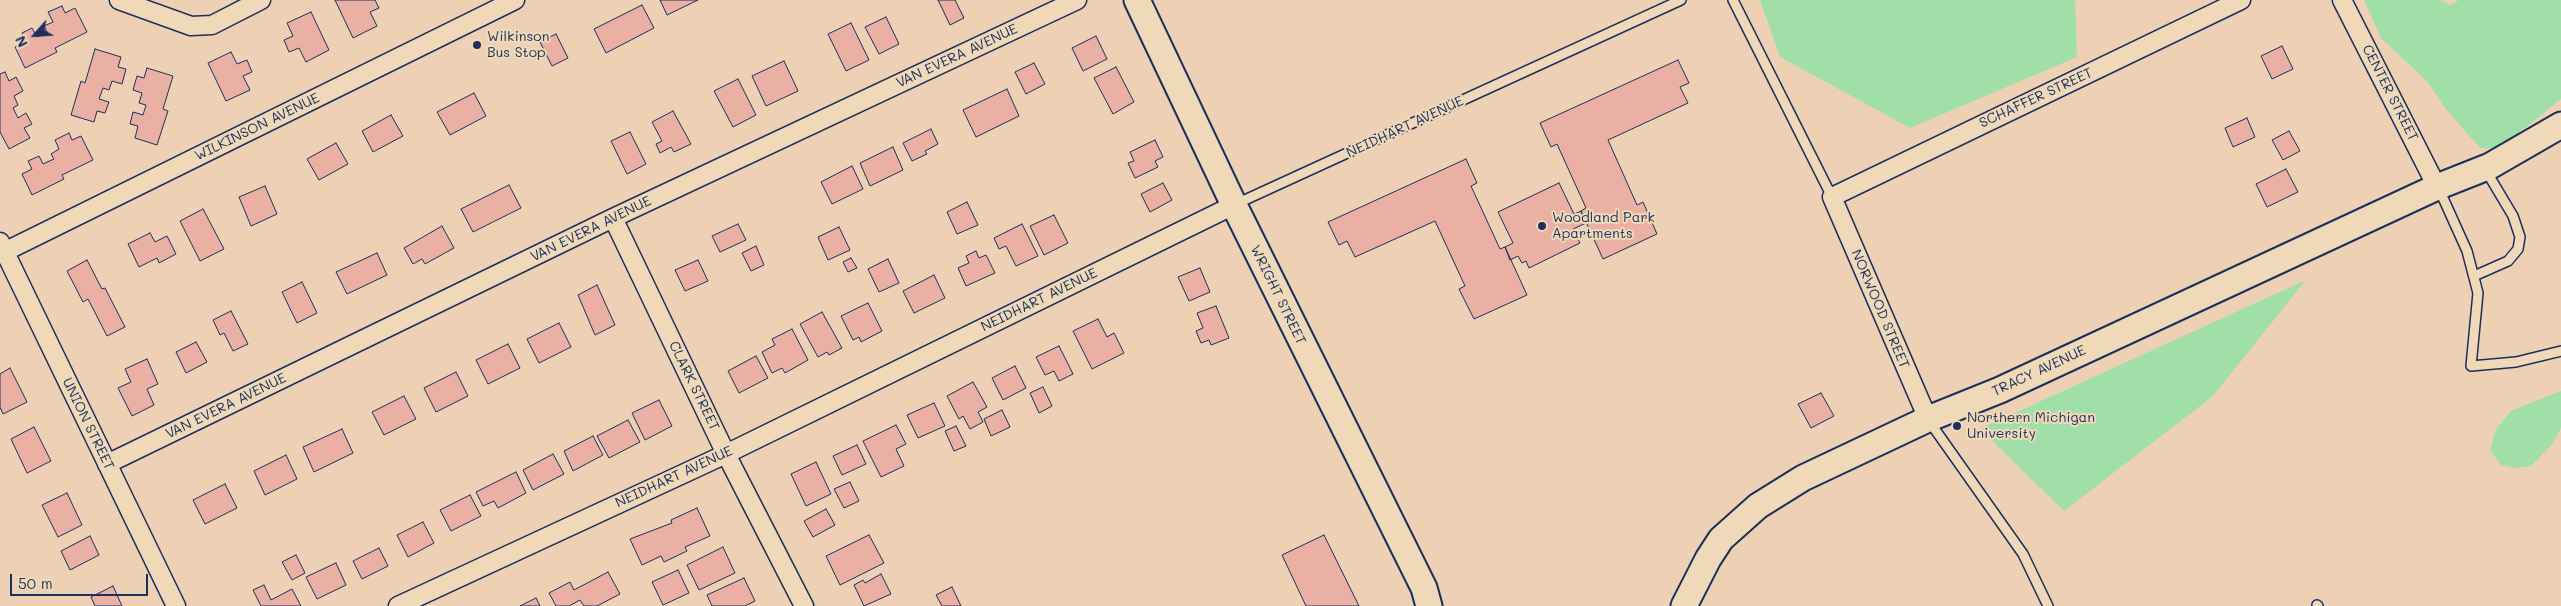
<!DOCTYPE html>
<style>
body{margin:0}
#map{position:relative;width:2561px;height:606px;overflow:hidden;background:#eed1b4;font-family:Mali,sans-serif}
canvas{display:block}
.north{position:absolute;left:10px;top:10px;width:50px;height:50px;-webkit-text-stroke:4px #efd9b8;paint-order:stroke;rotate:244deg;font-size:14px;font-weight:700;line-height:20px;text-align:center;color:#1b2f5e}
.north::after{content:'';display:block;margin:auto;width:18px;height:22px;background:#1b2f5e;clip-path:polygon(50% 0,100% 100%,50% 72%,0 100%)}
.scale{position:absolute;left:10px;top:574px;width:138px;height:22px;box-sizing:border-box;border:2px solid #1b2f5e;border-top:0;padding-left:6px;font-size:15px;line-height:18px;white-space:nowrap;color:#1b2f5e;-webkit-text-stroke:4px #efd9b8;paint-order:stroke}
</style>
<div id="map">
<canvas width="2561" height="606"></canvas>
<div class="north">N</div>
<div class="scale">50 m</div>
</div>
<script>
const context = document.querySelector('canvas').getContext('2d');
context.lineJoin = 'round';
function paint(path, color) {
  context.fillStyle = color;
  context.fill(path, 'evenodd');
}
function toPath(rows) {
  const path = new Path2D();
  for (const r of rows) {
    path.moveTo(r[0], r[1]);
    for (let i = 2; i < r.length; i += 2) path.lineTo(r[i], r[i + 1]);
  }
  return path;
}
function stroke(path, color, width, dash) {
  context.strokeStyle = color;
  context.lineWidth = width;
  context.lineCap = dash ? 'butt' : 'round';
  context.setLineDash(dash || []);
  context.stroke(path);
}
function drawText(font, color, halo, rows, align = 'center') {
  context.font = font + ' Mali,sans-serif';
  context.lineWidth = 4;
  context.setLineDash([]);
  context.textBaseline = 'middle';
  context.strokeStyle = halo;
  context.fillStyle = color;
  for (const [text, x, y, turn = 0] of rows) {
    context.save();
    context.translate(x, y);
    context.rotate((+turn || 0) * Math.PI / 180);
    context.textAlign = isNaN(turn) ? turn : align;
    if (halo) context.strokeText(text, 0, 0);
    context.fillText(text, 0, 0);
    context.restore();
  }
}
paint(toPath([
 [1760,0,2075,0,2077,57,1910,128,1780,57],
 [2364,0,2440,0,2450,5,2459,0,2561,0,2561,99,2498,149,2480,148,2446,109,2427,81,2381,38],
 [2306,280,2213,396,2064,511,1980,429],
 [2561,391,2561,428,2553,443,2531,466,2516,468,2501,465,2490,450,2496,429,2511,411]
]), '#a0dfa7');
const building = toPath([
 [335,0,375,0,379,8,370,12,377,26,353,38,335,0],
 [660,0,698,0,667,15,660,0],
 [938,0,955,0,964,18,950,25,938,0],
 [642,5,654,28,606,53,594,29,642,5],
 [62,6,65,13,75,8,87,32,55,48,57,52,25,68,15,47,25,41,22,33,32,28,37,37,47,32,44,26,53,22,48,12,62,6],
 [311,12,329,50,306,62,299,48,289,52,284,40,293,36,287,23,311,12],
 [886,17,899,44,879,54,865,27,886,17],
 [851,23,869,60,846,71,828,34,851,23],
 [556,34,568,58,552,66,540,42,556,34],
 [1096,36,1107,59,1083,71,1072,48,1096,36],
 [2282,46,2293,69,2272,79,2261,56,2282,46],
 [95,49,121,57,118,67,126,69,122,84,112,81,109,90,103,88,99,99,109,102,105,113,97,111,94,122,71,115,81,81,85,83,95,49],
 [231,52,237,64,247,60,252,72,243,76,250,90,226,101,208,63,231,52],
 [1678,60,1689,83,1680,87,1688,103,1608,140,1637,205,1643,202,1657,234,1603,259,1581,211,1586,208,1557,144,1551,147,1540,123,1678,60],
 [784,61,798,91,766,106,752,76,784,61],
 [1034,63,1045,84,1026,94,1015,72,1034,63],
 [1116,67,1134,102,1113,114,1094,78,1116,67],
 [147,68,173,76,163,109,168,111,157,145,135,138,138,126,130,124,133,112,143,115,146,105,139,103,142,93,133,90,137,76,144,78,147,68],
 [5,72,9,81,16,77,23,91,14,96,18,105,13,108,18,118,26,113,32,124,24,128,30,138,9,149,0,132,0,74,5,72],
 [738,79,756,115,733,127,714,91,738,79],
 [1007,89,1019,116,976,137,963,110,1007,89],
 [474,93,486,116,450,135,437,112,474,93],
 [673,111,691,144,674,152,671,147,660,153,656,144,662,141,652,122,673,111],
 [391,115,403,136,373,152,362,131,391,115],
 [2247,118,2255,137,2233,147,2225,128,2247,118],
 [931,129,938,144,925,151,927,154,912,161,903,143,931,129],
 [2289,131,2300,151,2283,160,2272,140,2289,131],
 [630,132,646,164,627,174,611,141,630,132],
 [69,133,72,140,81,136,93,160,62,175,64,179,32,195,22,174,32,169,28,161,39,156,43,164,54,159,51,154,59,149,55,140,69,133],
 [1155,140,1163,157,1155,161,1158,167,1135,178,1128,163,1134,161,1130,152,1155,140],
 [336,143,348,164,319,180,307,159,336,143],
 [893,147,903,170,870,186,860,163,893,147],
 [1466,159,1477,183,1471,186,1500,249,1505,247,1527,295,1474,319,1459,289,1465,286,1435,221,1355,257,1347,241,1339,245,1328,222,1466,159],
 [852,166,863,189,832,204,821,182,852,166],
 [2286,169,2298,192,2267,207,2256,184,2286,169],
 [1163,183,1172,200,1150,212,1141,194,1163,183],
 [1559,183,1574,214,1581,211,1586,223,1573,229,1580,243,1529,268,1526,261,1522,263,1518,256,1510,260,1505,247,1513,243,1498,212,1559,183],
 [509,185,521,208,473,232,461,209,509,185],
 [265,186,277,214,251,226,239,197,265,186],
 [967,202,978,225,957,234,947,212,967,202],
 [203,209,224,249,200,261,180,221,203,209],
 [1054,215,1068,243,1044,255,1030,226,1054,215],
 [738,224,746,240,720,252,712,236,738,224],
 [1022,224,1038,256,1016,266,1006,246,999,249,994,238,1022,224],
 [442,226,454,248,425,264,422,259,413,264,404,248,442,226],
 [839,227,850,250,828,260,818,237,839,227],
 [150,233,155,242,167,236,176,254,159,263,157,258,139,267,128,244,150,233],
 [756,246,764,265,751,271,742,253,756,246],
 [976,251,979,258,986,255,995,273,966,286,958,268,969,263,966,256,976,251],
 [377,253,387,275,347,294,336,272,377,253],
 [851,258,857,268,848,272,843,262,851,258],
 [888,259,899,283,879,292,868,269,888,259],
 [87,260,102,289,105,288,125,327,107,336,88,299,83,302,67,271,87,260],
 [698,260,708,281,685,291,675,270,698,260],
 [1200,268,1210,292,1189,301,1178,277,1200,268],
 [934,275,945,298,914,313,903,291,934,275],
 [302,282,317,313,297,323,282,292,302,282],
 [597,285,615,325,595,335,578,295,597,285],
 [868,303,882,331,861,342,859,337,853,340,841,316,868,303],
 [1216,306,1229,338,1211,345,1209,340,1201,343,1196,331,1203,328,1197,313,1216,306],
 [231,311,248,344,233,351,224,333,220,335,213,320,231,311],
 [822,312,842,348,829,355,827,352,818,357,800,324,822,312],
 [1098,319,1107,337,1114,333,1124,353,1092,369,1073,331,1098,319],
 [559,323,571,347,539,363,527,339,559,323],
 [792,329,808,360,785,373,782,368,772,373,762,352,775,345,772,339,792,329],
 [196,342,207,362,186,373,176,352,196,342],
 [508,344,520,368,488,384,476,360,508,344],
 [1059,346,1073,374,1059,381,1054,371,1045,375,1036,357,1059,346],
 [756,356,768,378,739,393,728,371,756,356],
 [147,359,158,384,147,389,154,405,132,416,118,388,131,382,125,369,147,359],
 [1015,366,1026,388,1003,400,992,378,1015,366],
 [10,368,27,402,3,414,0,407,0,374,10,368],
 [456,372,468,396,436,412,424,388,456,372],
 [973,382,987,407,978,412,983,422,970,429,963,416,959,419,947,396,973,382],
 [1043,387,1052,406,1039,413,1030,393,1043,387],
 [1821,393,1834,416,1811,428,1798,404,1821,393],
 [404,396,416,419,384,435,372,412,404,396],
 [659,400,672,426,645,440,632,413,659,400],
 [934,403,945,426,918,438,907,415,934,403],
 [1002,410,1010,427,991,436,984,419,1002,410],
 [628,420,640,442,609,458,597,436,628,420],
 [896,425,906,444,896,449,904,466,881,477,863,441,896,425],
 [956,426,966,446,954,451,945,431,956,426],
 [34,427,51,461,27,473,11,439,34,427],
 [342,429,353,453,314,472,303,447,342,429],
 [593,436,603,455,573,471,564,451,593,436],
 [857,445,866,464,842,475,833,456,857,445],
 [553,454,564,474,533,490,523,470,553,454],
 [286,455,297,479,265,495,254,471,286,455],
 [816,462,831,494,806,506,791,474,816,462],
 [516,472,526,493,498,508,494,501,483,506,476,492,516,472],
 [850,482,859,501,844,508,834,489,850,482],
 [225,484,237,508,205,524,193,500,225,484],
 [67,493,82,525,58,537,42,505,67,493],
 [470,495,481,516,451,531,440,510,470,495],
 [697,508,710,536,685,547,687,551,664,562,661,556,642,565,630,539,672,523,671,520,697,508],
 [826,509,835,525,813,537,804,521,826,509],
 [423,522,434,543,408,557,397,535,423,522],
 [869,535,884,563,840,585,826,556,869,535],
 [1324,535,1359,606,1306,606,1282,555,1324,535],
 [90,536,99,555,70,570,61,551,90,536],
 [723,547,735,573,699,590,687,565,723,547],
 [379,548,388,566,362,579,353,561,379,548],
 [296,555,305,573,292,580,282,562,296,555],
 [336,563,346,585,317,599,306,577,336,563],
 [678,570,689,593,663,605,652,582,678,570],
 [608,572,620,594,597,606,584,606,580,600,569,606,556,606,549,593,570,582,574,590,608,572],
 [881,574,891,594,864,606,854,585,863,580,865,583,881,574],
 [744,578,755,601,745,606,712,606,707,595,744,578],
 [264,585,271,600,292,589,301,606,261,606,253,590,264,585],
 [113,586,122,606,95,606,91,597,113,586],
 [952,587,961,606,942,606,936,595,952,587],
 [536,598,540,606,520,606,536,598]
]);
paint(building, '#e9b0a3');
stroke(building, '#1b2f5e', 1);
const lane = toPath([
 [1733,0,1832,197],
 [2439,189,2467,251,2478,293,2471,366,2516,362,2561,351],
 [1236,204,1681,0],
 [2474,276,2508,261,2518,249,2520,237,2513,216,2485,169],
 [1929,421,2023,554,2048,606],
 [2317,605,2318,606]
]);
const street = toPath([
 [119,0,191,26,212,25,261,0],
 [2342,0,2437,187],
 [613,218,726,454,804,606],
 [0,242,176,606],
 [0,254,515,0],
 [1928,419,1832,197,2241,0],
 [107,464,613,218,1077,0],
 [398,606,726,454,1234,205]
]);
const secondary = toPath([
 [1137,0,1234,205,1424,588,1429,606],
 [1684,606,1708,559,1721,539,1758,506,1803,478,1928,419,2000,390,2437,187,2490,166,2561,125]
]);
stroke(lane, '#1b2f5e', 12);
stroke(street, '#1b2f5e', 21);
stroke(secondary, '#1b2f5e', 29);
stroke(lane, '#efd9b8', 9);
stroke(street, '#efd9b8', 18);
stroke(secondary, '#efd9b8', 25);
for (const [x, y, r, color] of [
 [477,45,5,"#1b2f5e"],
 [1542,226,5,"#1b2f5e"],
 [1957,426,5,"#1b2f5e"]
]) {
  const dot = new Path2D();
  dot.arc(x, y, r, 0, 2 * Math.PI);
  context.fillStyle = color;
  context.fill(dot);
  stroke(dot, '#efd9b8', 2);
}
drawText('14px', '#1b2f5e', '#efd9b8', [
 ["Wilkinson",487,37],
 ["Bus Stop",487,53],
 ["Woodland Park",1552,218],
 ["Apartments",1552,234],
 ["Northern Michigan",1967,418],
 ["University",1967,434]
], 'left');
drawText('14px', '#1b2f5e', '#efd9b8', [
 ["VAN EVERA AVENUE",957,56,-25],
 ["CENTER STREET",2390,93,63],
 ["SCHAFFER STREET",2036,98,-25],
 ["WILKINSON AVENUE",257,127,-26],
 ["NEIDHART AVENUE",1405,127,-25],
 ["VAN EVERA AVENUE",591,229,-26],
 ["WRIGHT STREET",1278,295,64],
 ["NEIDHART AVENUE",1039,300,-26],
 ["NORWOOD STREET",1880,309,67],
 ["TRACY AVENUE",2039,371,-25],
 ["CLARK STREET",694,386,64],
 ["VAN EVERA AVENUE",226,406,-26],
 ["UNION STREET",88,424,64],
 ["NEIDHART AVENUE",674,477,-25]
]);
</script>
